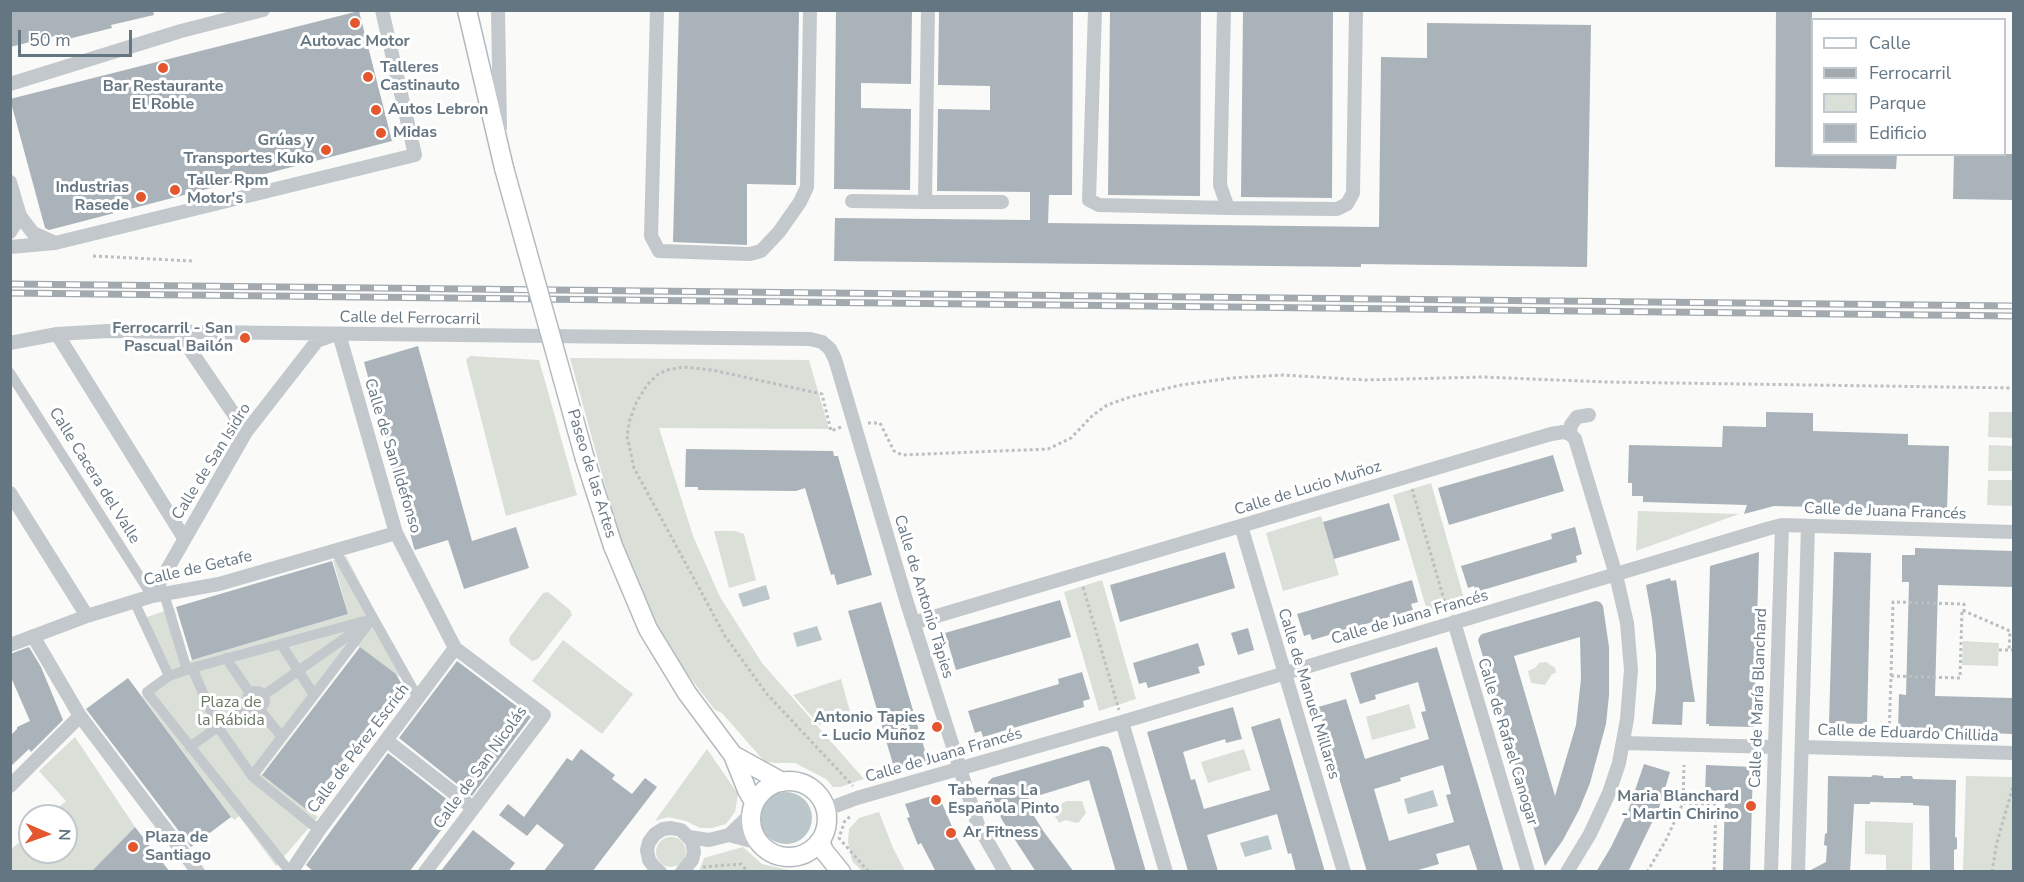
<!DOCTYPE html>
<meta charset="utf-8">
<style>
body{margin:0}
#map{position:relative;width:2024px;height:882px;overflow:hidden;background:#fafaf8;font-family:"Nunito Sans",sans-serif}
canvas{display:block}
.frame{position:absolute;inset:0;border:12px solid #657683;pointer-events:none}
.legend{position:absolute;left:1811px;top:18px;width:195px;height:138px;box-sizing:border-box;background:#fff;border:2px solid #c1c8cd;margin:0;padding:8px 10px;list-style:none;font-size:18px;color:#657683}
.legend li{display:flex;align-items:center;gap:12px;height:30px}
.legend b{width:30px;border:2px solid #c1c8cd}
.north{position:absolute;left:18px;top:804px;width:60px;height:60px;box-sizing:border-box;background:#fff;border:2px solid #c1c8cd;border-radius:50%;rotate:92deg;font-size:16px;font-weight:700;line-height:24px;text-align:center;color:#657683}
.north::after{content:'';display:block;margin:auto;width:21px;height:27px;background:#e4572e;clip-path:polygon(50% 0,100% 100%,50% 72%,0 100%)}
.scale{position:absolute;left:18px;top:30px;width:114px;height:27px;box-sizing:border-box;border:3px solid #657683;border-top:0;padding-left:8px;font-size:18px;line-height:21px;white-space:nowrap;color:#657683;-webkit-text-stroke:4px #fff;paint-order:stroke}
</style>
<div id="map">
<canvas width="2024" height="882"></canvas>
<div class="frame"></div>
<ul class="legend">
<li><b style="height:8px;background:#fff"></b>Calle</li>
<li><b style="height:8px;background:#a2aab0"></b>Ferrocarril</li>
<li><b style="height:16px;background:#dadfd7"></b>Parque</li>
<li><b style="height:16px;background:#aab3b9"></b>Edificio</li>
</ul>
<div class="north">N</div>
<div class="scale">50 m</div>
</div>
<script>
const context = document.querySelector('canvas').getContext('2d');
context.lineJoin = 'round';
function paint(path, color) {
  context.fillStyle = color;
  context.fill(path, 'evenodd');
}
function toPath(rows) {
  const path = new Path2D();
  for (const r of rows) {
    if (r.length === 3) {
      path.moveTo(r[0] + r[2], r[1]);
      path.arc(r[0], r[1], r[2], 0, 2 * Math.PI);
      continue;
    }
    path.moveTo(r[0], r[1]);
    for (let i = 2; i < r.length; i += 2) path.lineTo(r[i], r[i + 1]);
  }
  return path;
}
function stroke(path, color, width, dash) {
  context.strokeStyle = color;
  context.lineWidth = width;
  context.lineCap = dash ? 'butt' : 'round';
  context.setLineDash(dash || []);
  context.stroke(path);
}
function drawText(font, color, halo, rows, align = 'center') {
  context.font = font + ' "Nunito Sans",sans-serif';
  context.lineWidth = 6;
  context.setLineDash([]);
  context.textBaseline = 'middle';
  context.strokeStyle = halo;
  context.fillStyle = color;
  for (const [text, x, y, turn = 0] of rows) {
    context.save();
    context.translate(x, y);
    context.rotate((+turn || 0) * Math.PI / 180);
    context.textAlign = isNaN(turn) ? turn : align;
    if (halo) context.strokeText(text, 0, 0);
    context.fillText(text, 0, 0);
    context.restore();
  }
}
paint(toPath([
 [470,356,539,360,577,495,506,516,466,360],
 [570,358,809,360,829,429,659,428,693,536,720,597,762,663,864,779,840,787,833,787,826,779,795,763,774,763,764,761,722,713,715,710,685,671,652,615,617,529],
 [1989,412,2013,412,2013,438,1988,437],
 [1989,445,2013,446,2013,471,1988,471],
 [1988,480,2013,480,2013,506,1987,505],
 [1431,483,1465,602,1428,614,1393,495],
 [1638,511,1739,514,1636,551],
 [1321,516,1339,575,1283,591,1266,533],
 [714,531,735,531,744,534,756,580,729,588],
 [346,556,408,675,404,680,358,646,261,774,318,817,276,866,239,816,235,820,231,817,142,696,166,677,138,620,174,608,189,661,348,614,333,560],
 [1102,580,1136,699,1099,711,1064,592],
 [548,592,570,610,572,615,538,659,532,661,510,644,509,638,543,593],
 [563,640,633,694,602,734,532,681],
 [1963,641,1999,643,1998,666,1962,665],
 [1546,662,1555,668,1556,673,1552,674,1545,685,1531,683,1528,671,1535,668,1539,663],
 [841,679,851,715,819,725,793,695],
 [1409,704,1416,728,1372,740,1366,717],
 [75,737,135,827,92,871,11,871,10,850,30,833,30,852,66,852,66,816,49,816,66,801,39,771],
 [707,749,738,794,735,812,726,824,712,828,700,828,686,821,668,817,655,821],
 [1244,749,1251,770,1208,783,1201,762],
 [1966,776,2013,777,2013,871,1963,871],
 [1067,801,1082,801,1086,813,1079,822,1076,823,1066,820,1059,823,1055,816,1059,812,1062,803],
 [879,812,893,848,905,871,862,871,852,861,848,842,849,829,859,818],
 [1865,821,1913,823,1912,871,1886,871,1886,855,1865,854],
 [671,852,15],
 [743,847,762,864,794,871,699,871,704,858]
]), '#dadfd7');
paint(toPath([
 [766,585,770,599,743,607,738,594],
 [817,626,822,640,797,647,793,633],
 [1433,790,1438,806,1408,814,1404,799],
 [786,818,26],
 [1268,835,1272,849,1245,857,1240,843]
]), '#bbc7cb');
paint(toPath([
 [10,10,153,10,154,15,111,25,112,28,64,40,63,34,10,47],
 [679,10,799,10,796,185,747,184,747,245,673,242],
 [836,10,912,10,911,84,861,83,861,108,911,109,910,190,834,189],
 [939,10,1073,10,1072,195,1049,195,1048,223,1379,227,1381,57,1427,58,1427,23,1591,25,1587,267,1361,264,1361,267,834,261,835,218,1030,220,1030,192,937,191,938,109,990,110,990,86,938,85],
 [1110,10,1201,10,1200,196,1108,195],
 [1243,10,1333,10,1332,198,1241,197],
 [1776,10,1812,10,1812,154,1897,154,1896,169,1775,167],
 [359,11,392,141,49,230,45,228,10,99],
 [1954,154,2013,154,2013,200,1953,199],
 [418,346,472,541,516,527,529,568,464,589,448,540,415,550,414,548,364,362],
 [1766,412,1813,413,1813,431,1908,434,1908,445,1949,446,1947,510,1774,506,1744,514,1747,505,1643,502,1643,496,1632,496,1632,483,1628,483,1629,445,1722,447,1723,426,1766,427],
 [686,449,833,451,834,456,838,456,872,575,837,585,834,574,831,575,805,488,796,491,698,490,698,487,685,487],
 [1553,455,1564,491,1449,525,1438,488],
 [1389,503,1400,540,1334,559,1323,522],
 [1575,527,1582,554,1576,556,1577,562,1476,592,1474,586,1468,588,1461,566,1552,539,1551,534],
 [1915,548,2013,551,2013,587,1938,585,1935,696,2013,698,2013,734,1898,730,1899,694,1906,695,1909,582,1902,582,1902,555,1915,555],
 [1225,552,1235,588,1120,622,1110,585],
 [1759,552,1754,727,1709,726,1709,724,1706,724,1710,566],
 [1834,552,1871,553,1867,724,1829,723],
 [332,561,348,614,192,660,176,607],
 [1670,578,1671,581,1676,580,1695,702,1683,702,1682,725,1652,724,1656,689,1656,654,1652,619,1646,585],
 [1412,580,1418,602,1411,604,1413,610,1312,640,1310,634,1304,636,1297,614],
 [1060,600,1071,637,956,670,945,633],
 [1596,601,1600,602,1603,606,1609,647,1609,695,1606,724,1590,783,1579,810,1563,840,1545,866,1478,640,1480,636,1482,634],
 [1580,637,1581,679,1576,725,1555,796,1514,656],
 [881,602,928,761,895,771,848,611],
 [1248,628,1254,650,1238,655,1231,633],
 [1198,643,1205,665,1198,667,1200,673,1148,688,1146,682,1139,684,1133,663],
 [29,647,41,667,63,720,31,752,29,749,10,767,10,736,17,729,17,727,30,721,10,675,10,654],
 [360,647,396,674,401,683,306,809,262,775],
 [1437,647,1504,872,1478,872,1469,845,1436,854,1439,864,1411,872,1367,872,1318,707,1346,699,1365,759,1429,739,1421,712,1426,711,1418,682,1375,695,1376,699,1360,704,1350,673],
 [1443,765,1451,794,1446,795,1454,822,1389,841,1374,789,1401,781,1400,778],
 [457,661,531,717,472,796,399,738],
 [1082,672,1090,699,1083,701,1084,707,983,737,981,731,975,733,968,711,1059,684,1058,679],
 [128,678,231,817,191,847,86,709],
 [1233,707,1242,739,1226,743,1225,739,1183,752,1191,780,1195,779,1204,809,1270,790,1251,727,1280,718,1325,872,1296,872,1291,853,1288,854,1277,814,1207,835,1218,871,1188,871,1147,732],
 [1102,746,1108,747,1111,750,1146,872,1116,872,1089,780,1024,800,1044,832,1074,872,1036,872,1002,820,988,787,988,782,992,778],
 [581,749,615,775,612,779,632,794,645,778,657,787,592,872,543,872,564,845,537,824,527,836,499,815,508,804,524,817,567,758,572,761],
 [388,753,458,808,409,872,314,872,306,865],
 [1644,764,1670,772,1659,808,1628,872,1596,872,1611,847,1627,814],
 [1706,765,1753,767,1750,872,1723,872,1725,794,1705,793],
 [1873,775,1883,776,1884,778,1900,778,1901,776,1912,776,1913,779,1956,780,1955,837,1957,838,1957,849,1954,850,1954,872,1930,872,1929,806,1913,805,1913,803,1870,802,1870,804,1854,804,1850,872,1807,872,1826,862,1827,846,1824,845,1825,834,1827,833,1828,776,1871,777],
 [938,794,957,838,977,872,936,872,921,843,918,845,907,818,910,817,905,804],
 [135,827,170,872,91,872],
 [473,830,515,863,508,872,440,872]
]), '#aab3b9');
const secondary = toPath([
 [467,10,504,168],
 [585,459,613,546,648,629,687,693,733,755,747,790,754,802],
 [733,755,782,782],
 [789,819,38],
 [820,841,824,851,841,872]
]);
stroke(secondary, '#b3babf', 21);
stroke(toPath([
 [93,256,192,261],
 [868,423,880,423,894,451,902,455,1048,449,1071,438,1093,415,1107,405,1130,397,1181,385,1231,378,1283,375,1365,380,1482,377,1606,382,2014,388],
 [841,427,831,431,822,394,712,370,683,367,667,370,657,375,647,385,637,401,630,419,627,436,634,468,725,636,766,693,853,786],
 [1412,489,1447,610],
 [1083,587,1119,710],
 [1999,650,2014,650],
 [1891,676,1893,602,1964,604,1964,611],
 [1889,736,1891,676,1960,678,1962,610,2010,631,2009,650],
 [1683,803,1716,804,1714,872],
 [850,817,845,820,839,838,869,872],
 [703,867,741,864,748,872],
 [1647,872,1666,840,1683,803,1684,765],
 [1992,872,1997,842,2014,783]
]), '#bbbfc2', 3, [3, 3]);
stroke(toPath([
 [10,373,152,596],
 [335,550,418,698],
 [164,594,187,670],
 [134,601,169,676],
 [281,644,314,695],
 [226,658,250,693],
 [192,668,218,727,252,776,319,830],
 [256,700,9],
 [264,695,362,626],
 [259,709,282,737],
 [190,747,248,705],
 [252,776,372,619],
 [290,872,147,692,169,676,192,668,372,619]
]), '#c3c8cc', 10);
stroke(toPath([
 [498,10,500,128],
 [657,10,651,236,659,251,750,254,761,251,779,232,800,202,807,187,810,10],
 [1095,10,1089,200,1099,205,1228,208],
 [1224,10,1220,185,1228,208,1337,209,1347,204,1353,193,1356,10],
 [10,84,181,31,263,10],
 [10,182,20,216,33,233,53,242],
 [852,201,925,202,928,10],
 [925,202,1002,202],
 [10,232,20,216],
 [10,247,55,243,415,155,382,10],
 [178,332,246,432],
 [57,334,184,538],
 [339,334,396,533,455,648,544,715,425,872],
 [10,343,57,334,108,331,810,339,822,342,830,349,835,359,907,603,978,825,1005,872],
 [1570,434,1571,425,1577,417,1589,415],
 [10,493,87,616],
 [1241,526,1344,872],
 [152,596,246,432,317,341,331,336],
 [1454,622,1528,872],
 [913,623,1551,434,1563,432,1570,434,1575,439,1616,575,1627,623,1631,670,1627,719,1619,763,1609,793,1590,834,1567,872],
 [33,636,80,716,198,872],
 [10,645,87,616,152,596,219,584,396,533],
 [1122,722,1166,872],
 [386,740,473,808],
 [1624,743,1774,747],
 [1802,747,2014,753],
 [10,786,80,716],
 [825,810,857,798,1122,722,1770,528,1782,525,2014,532],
 [729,835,759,843],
 [689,837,709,840,729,835,752,813],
 [291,872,319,830,455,648],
 [660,872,654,867,649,860,647,850,649,842,655,834,663,829,671,828,681,830,692,841,694,852,692,860,682,872],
 [1771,872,1782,525],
 [1798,872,1808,526]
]), '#c3c8cc', 14);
stroke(secondary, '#fff', 18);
const rail = toPath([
 [10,284,2014,306],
 [10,293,2014,316]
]);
stroke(rail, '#a2aab0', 7);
stroke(rail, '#fff', 4.5, [14]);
const secondaryBridge = toPath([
 [504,168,585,459]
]);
stroke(secondaryBridge, '#b3babf', 21, []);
stroke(secondaryBridge, '#fff', 18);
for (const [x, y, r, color] of [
 [355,23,6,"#e4572e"],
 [163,68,6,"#e4572e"],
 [368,77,6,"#e4572e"],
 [376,110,6,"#e4572e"],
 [381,133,6,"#e4572e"],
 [326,150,6,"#e4572e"],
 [175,190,6,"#e4572e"],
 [141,197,6,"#e4572e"],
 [245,338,6,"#e4572e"],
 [937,727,6,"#e4572e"],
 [936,800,6,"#e4572e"],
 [1751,806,6,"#e4572e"],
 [951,833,6,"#e4572e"],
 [133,847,6,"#e4572e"]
]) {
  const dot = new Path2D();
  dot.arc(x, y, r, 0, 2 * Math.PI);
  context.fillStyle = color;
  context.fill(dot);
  stroke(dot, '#fff', 2);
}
drawText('bold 16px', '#657683', '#fff', [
 ["Autovac Motor",355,42,"center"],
 ["Talleres",380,68],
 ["Castinauto",380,86],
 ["Bar Restaurante",163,87,"center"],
 ["El Roble",163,105,"center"],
 ["Autos Lebron",388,110],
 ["Midas",393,133],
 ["Grúas y",314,141,"right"],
 ["Transportes Kuko",314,159,"right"],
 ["Taller Rpm",187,181],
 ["Motor's",187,199],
 ["Industrias",129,188,"right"],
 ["Rasede",129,206,"right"],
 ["Ferrocarril - San",233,329,"right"],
 ["Pascual Bailón",233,347,"right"],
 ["Antonio Tapies",925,718,"right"],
 ["- Lucio Muñoz",925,736,"right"],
 ["Tabernas La",948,791],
 ["Española Pinto",948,809],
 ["Maria Blanchard",1739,797,"right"],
 ["- Martin Chirino",1739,815,"right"],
 ["Ar Fitness",963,833],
 ["Plaza de",145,838],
 ["Santiago",145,856]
], 'left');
drawText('16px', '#657683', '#fff', [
 ["Calle del Ferrocarril",410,319,1],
 ["Calle de San Ildefonso",392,456,73],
 ["Calle de San Isidro",212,462,-58],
 ["Paseo de las Artes",591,474,73],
 ["Calle Cacera del Valle",94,476,58],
 ["Calle de Lucio Muñoz",1308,489,-17],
 ["Calle de Juana Francés",1885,512,2],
 ["Calle de Getafe",198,569,-13],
 ["Calle de Antonio Tàpies",923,597,73],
 ["Calle de Juana Francés",1410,618,-16],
 ["Calle de Manuel Millares",1308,694,73],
 ["Calle de María Blanchard",1759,698,-88],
 ["Calle de Eduardo Chillida",1908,734,2],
 ["Calle de Rafael Canogar",1507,742,73],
 ["Calle de Pérez Escrich",359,749,-53],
 ["Calle de Juana Francés",944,756,-16],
 ["Calle de San Nicolás",481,768,-54]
]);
drawText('16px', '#687a64', '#fff', [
 ["Plaza de",231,703],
 ["la Rábida",231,721]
]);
</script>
